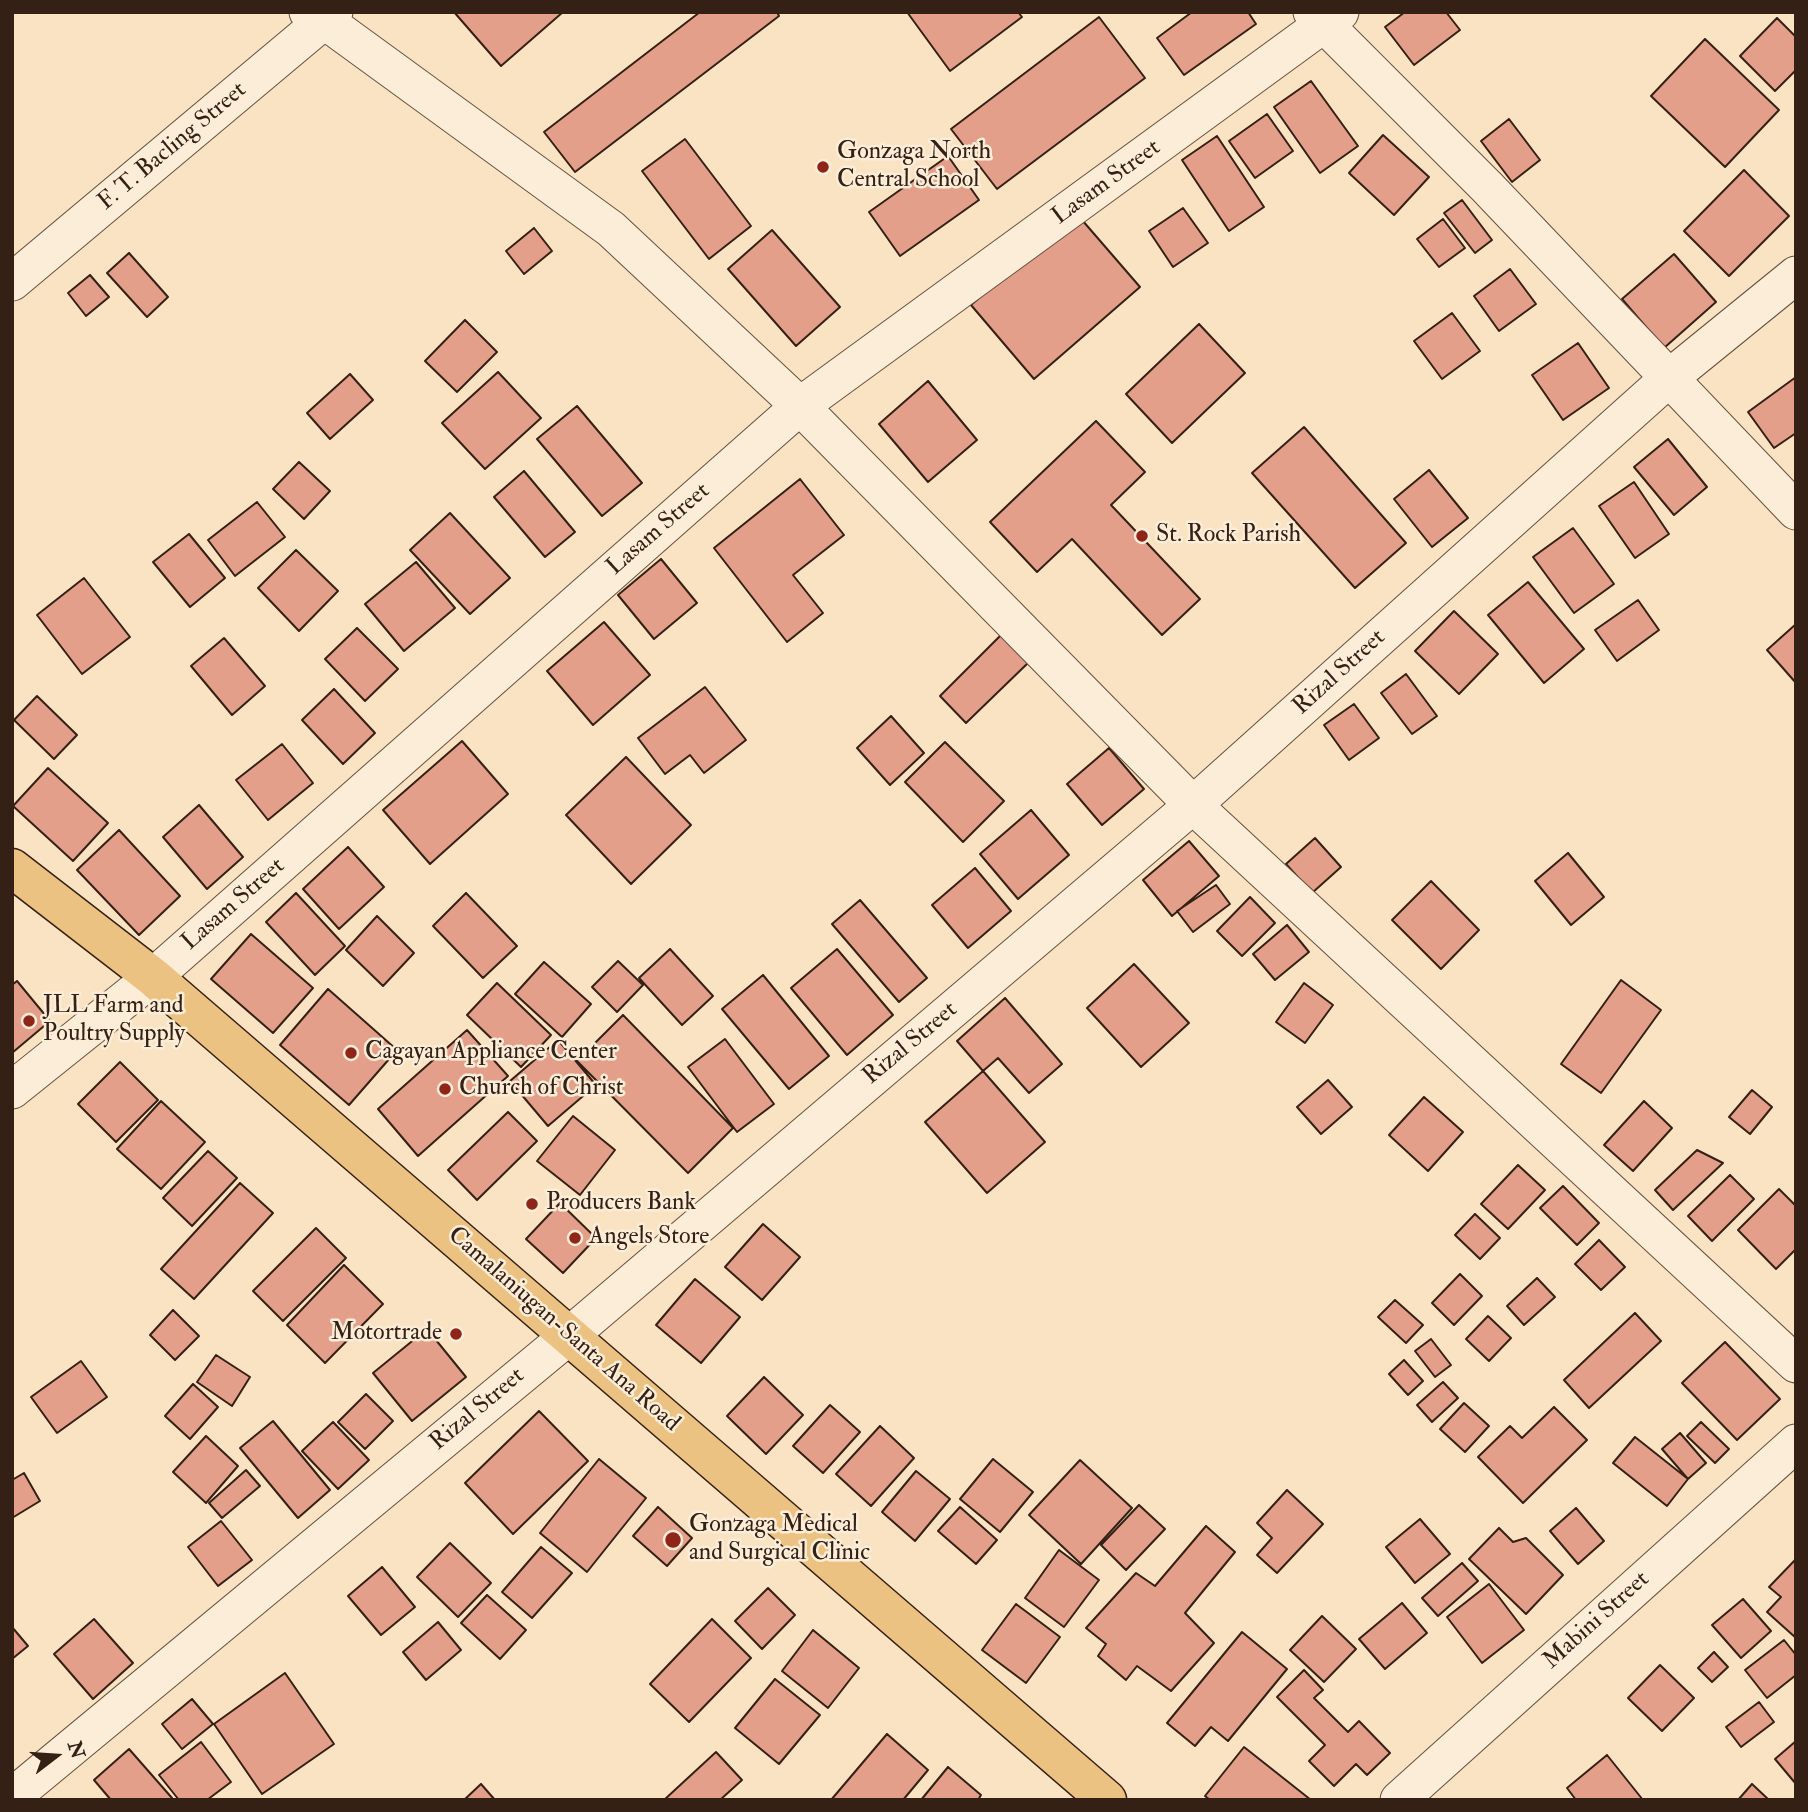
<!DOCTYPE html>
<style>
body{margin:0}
#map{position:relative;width:1808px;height:1812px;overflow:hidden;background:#f9e3c3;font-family:"IM FELL Double Pica",serif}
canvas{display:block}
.frame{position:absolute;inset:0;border:14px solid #352015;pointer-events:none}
.north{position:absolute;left:21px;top:1721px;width:70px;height:70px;-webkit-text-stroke:5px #fbedd8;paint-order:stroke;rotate:73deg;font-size:19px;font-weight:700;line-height:28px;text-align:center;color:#352015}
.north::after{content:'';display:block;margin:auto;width:24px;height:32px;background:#352015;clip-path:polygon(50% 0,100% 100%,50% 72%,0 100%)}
</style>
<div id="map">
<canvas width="1808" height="1812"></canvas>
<div class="frame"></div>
<div class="north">N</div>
</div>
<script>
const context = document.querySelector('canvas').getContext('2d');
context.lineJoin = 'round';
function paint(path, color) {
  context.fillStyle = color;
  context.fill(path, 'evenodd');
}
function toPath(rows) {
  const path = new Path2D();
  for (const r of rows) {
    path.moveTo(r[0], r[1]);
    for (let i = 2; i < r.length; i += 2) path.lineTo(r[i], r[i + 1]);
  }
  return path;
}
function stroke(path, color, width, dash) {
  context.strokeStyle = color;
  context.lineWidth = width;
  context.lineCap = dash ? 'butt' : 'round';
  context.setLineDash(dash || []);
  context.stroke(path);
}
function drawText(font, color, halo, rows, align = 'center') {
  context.font = font + ' "IM FELL Double Pica",serif';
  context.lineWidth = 5;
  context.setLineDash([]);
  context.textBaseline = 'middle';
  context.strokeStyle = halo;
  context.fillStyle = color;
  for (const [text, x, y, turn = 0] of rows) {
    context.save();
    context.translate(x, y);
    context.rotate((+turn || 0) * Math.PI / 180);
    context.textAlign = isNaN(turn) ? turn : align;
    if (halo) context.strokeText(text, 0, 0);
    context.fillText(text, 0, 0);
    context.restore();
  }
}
const building = toPath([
 [454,12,563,12,501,66,454,12],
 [700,12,777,12,779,16,575,172,544,132,700,12],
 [907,12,1018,12,1022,17,950,71,907,12],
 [1192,12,1248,12,1256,24,1184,75,1157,38,1192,12],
 [1405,12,1446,12,1460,30,1414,65,1385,27,1405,12],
 [1099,17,1145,78,997,189,951,129,1099,17],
 [1777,18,1796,37,1796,70,1775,91,1740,56,1777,18],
 [1705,39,1779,110,1725,167,1651,96,1705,39],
 [1311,81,1358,146,1320,173,1274,107,1311,81],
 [1267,114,1293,151,1255,178,1229,141,1267,114],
 [1509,119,1540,160,1512,182,1481,141,1509,119],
 [1383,135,1429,177,1394,215,1349,173,1383,135],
 [1217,136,1264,207,1229,231,1182,160,1217,136],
 [685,139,751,226,709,259,642,171,685,139],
 [948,156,979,200,900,256,869,212,948,156],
 [1744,170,1789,216,1729,276,1684,231,1744,170],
 [1462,200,1492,240,1475,253,1444,213,1462,200],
 [1183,208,1208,243,1173,267,1149,231,1183,208],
 [1076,213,1140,287,1034,379,971,305,1076,213],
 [1443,219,1465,248,1439,267,1417,239,1443,219],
 [534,228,552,251,524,274,506,251,534,228],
 [772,230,840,307,796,346,728,269,772,230],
 [129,253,168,297,147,317,107,273,129,253],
 [1674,254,1716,302,1664,348,1622,299,1674,254],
 [1510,269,1536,304,1499,331,1474,296,1510,269],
 [90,275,109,297,86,316,68,293,90,275],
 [1452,313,1480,351,1442,379,1414,341,1452,313],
 [465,320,497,352,457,392,425,361,465,320],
 [1199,324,1245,373,1172,443,1126,394,1199,324],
 [1578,343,1609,388,1563,420,1532,375,1578,343],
 [498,372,541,418,485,469,442,423,498,372],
 [350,374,373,400,330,439,307,413,350,374],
 [1796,377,1796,433,1774,448,1748,412,1796,377],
 [928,381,977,440,928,482,879,424,928,381],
 [577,406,642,483,602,516,537,439,577,406],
 [1096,421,1145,472,1111,505,1200,599,1162,635,1072,539,1037,572,990,522,1096,421],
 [1304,427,1406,543,1355,588,1252,473,1304,427],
 [1668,439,1707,487,1674,515,1634,467,1668,439],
 [299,462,330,491,304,519,273,489,299,462],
 [1429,470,1468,518,1432,547,1394,499,1429,470],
 [524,471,575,532,545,557,494,497,524,471],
 [800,479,844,535,793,575,823,613,787,642,714,548,800,479],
 [1634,482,1669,534,1635,558,1599,506,1634,482],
 [257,502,285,537,235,576,208,540,257,502],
 [450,513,510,578,470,614,410,550,450,513],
 [1573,528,1614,584,1574,613,1533,557,1573,528],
 [189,534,225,578,190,607,153,562,189,534],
 [296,550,338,591,299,631,258,588,296,550],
 [661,559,697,603,654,639,618,595,661,559],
 [416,562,455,608,404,651,365,604,416,562],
 [84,578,130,637,82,674,37,615,84,578],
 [1528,582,1584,649,1544,683,1488,615,1528,582],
 [1638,600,1659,630,1617,661,1595,630,1638,600],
 [1454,611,1498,654,1459,694,1415,651,1454,611],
 [604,622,650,675,593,725,547,671,604,622],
 [1796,624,1796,683,1767,650,1796,624],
 [357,628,398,669,365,701,325,659,357,628],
 [1002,634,1029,662,966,723,940,696,1002,634],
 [224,638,265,686,232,715,191,666,224,638],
 [1406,674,1437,716,1412,734,1381,693,1406,674],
 [705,687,746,740,704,773,690,755,665,774,638,738,705,687],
 [334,689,375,733,343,764,302,720,334,689],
 [37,696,77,735,54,759,14,720,37,696],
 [1354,704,1379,738,1349,760,1324,725,1354,704],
 [891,716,924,753,890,785,857,748,891,716],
 [462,741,508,794,430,864,383,810,462,741],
 [945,742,1004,801,963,842,905,782,945,742],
 [282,744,313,783,268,820,236,780,282,744],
 [1109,748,1144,789,1102,825,1067,784,1109,748],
 [626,757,691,825,631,884,566,815,626,757],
 [48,768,108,823,73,861,13,806,48,768],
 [199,805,243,857,207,889,163,837,199,805],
 [1031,810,1069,855,1018,899,980,854,1031,810],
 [119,830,180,896,139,935,77,870,119,830],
 [1315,838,1341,867,1312,893,1286,864,1315,838],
 [1189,841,1219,876,1172,916,1143,880,1189,841],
 [348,847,384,887,339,929,303,889,348,847],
 [1568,853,1604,897,1571,925,1535,881,1568,853],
 [975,868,1011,911,968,948,932,905,975,868],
 [1431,881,1479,930,1441,969,1392,920,1431,881],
 [1216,885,1230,904,1193,932,1177,911,1216,885],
 [296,893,345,946,315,975,266,922,296,893],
 [466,893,517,946,483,978,433,926,466,893],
 [1250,897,1275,923,1242,956,1217,931,1250,897],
 [860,900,927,978,899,1002,832,924,860,900],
 [377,916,414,953,383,986,346,950,377,916],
 [1287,925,1309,952,1275,980,1253,954,1287,925],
 [251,934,313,988,273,1033,211,979,251,934],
 [670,949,713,996,682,1025,639,978,670,949],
 [837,949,893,1015,847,1055,791,988,837,949],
 [618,961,643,985,617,1012,592,987,618,961],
 [544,962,591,1004,562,1037,515,994,544,962],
 [1134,964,1189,1023,1141,1067,1087,1008,1134,964],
 [763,975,829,1056,789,1089,722,1009,763,975],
 [1621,980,1661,1010,1601,1093,1561,1064,1621,980],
 [17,981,50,1021,12,1053,12,985,17,981],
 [497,983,551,1035,521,1067,467,1015,497,983],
 [1304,983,1333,1005,1305,1043,1276,1022,1304,983],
 [328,989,397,1050,349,1105,280,1045,328,989],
 [1005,998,1062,1064,1029,1093,998,1058,983,1071,957,1041,1005,998],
 [623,1015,733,1128,688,1173,577,1061,623,1015],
 [467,1030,508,1076,418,1156,378,1109,467,1030],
 [725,1039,774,1104,737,1132,688,1067,725,1039],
 [558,1040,596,1085,548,1126,510,1081,558,1040],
 [120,1062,158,1100,116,1142,78,1104,120,1062],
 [983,1071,1045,1142,987,1193,925,1122,983,1071],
 [1328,1080,1352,1107,1321,1134,1297,1107,1328,1080],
 [1752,1090,1772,1107,1750,1134,1729,1117,1752,1090],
 [1424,1097,1463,1132,1428,1171,1389,1135,1424,1097],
 [161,1101,205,1142,161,1189,117,1149,161,1101],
 [1644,1101,1672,1128,1633,1171,1604,1145,1644,1101],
 [508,1112,537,1141,477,1200,448,1170,508,1112],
 [573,1116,615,1150,580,1195,537,1161,573,1116],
 [1697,1150,1723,1163,1673,1210,1655,1190,1697,1150],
 [208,1151,237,1178,192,1226,163,1198,208,1151],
 [1518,1165,1545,1190,1508,1229,1481,1204,1518,1165],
 [1730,1175,1754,1199,1712,1241,1688,1216,1730,1175],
 [240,1183,273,1213,194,1299,161,1269,240,1183],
 [1563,1186,1599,1223,1577,1245,1540,1208,1563,1186],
 [1779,1189,1796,1206,1796,1249,1776,1269,1738,1230,1779,1189],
 [560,1203,596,1238,563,1273,526,1239,560,1203],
 [1475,1214,1500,1238,1480,1259,1455,1235,1475,1214],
 [763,1224,800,1257,762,1300,725,1267,763,1224],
 [316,1228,346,1258,283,1321,253,1291,316,1228],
 [1599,1240,1625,1267,1601,1290,1575,1264,1599,1240],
 [344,1265,383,1304,325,1363,287,1325,344,1265],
 [1460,1274,1482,1296,1454,1325,1432,1303,1460,1274],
 [1537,1278,1555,1297,1524,1325,1507,1306,1537,1278],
 [695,1279,740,1317,701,1363,656,1325,695,1279],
 [1395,1300,1423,1325,1406,1343,1378,1317,1395,1300],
 [173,1310,199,1336,175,1360,150,1335,173,1310],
 [1635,1313,1661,1341,1589,1408,1564,1380,1635,1313],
 [1488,1316,1511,1338,1489,1361,1466,1339,1488,1316],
 [427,1329,466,1377,412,1421,373,1373,427,1329],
 [1431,1339,1451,1365,1435,1377,1415,1351,1431,1339],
 [1725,1342,1780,1399,1737,1440,1682,1383,1725,1342],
 [216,1355,250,1377,232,1406,197,1382,216,1355],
 [1404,1360,1423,1381,1408,1395,1389,1374,1404,1360],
 [81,1361,107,1397,57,1433,31,1397,81,1361],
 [764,1377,803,1415,766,1454,727,1416,764,1377],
 [1443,1382,1458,1398,1432,1422,1417,1405,1443,1382],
 [193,1384,218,1407,190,1439,165,1416,193,1384],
 [366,1394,393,1421,365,1449,338,1422,366,1394],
 [1464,1403,1489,1426,1465,1452,1440,1429,1464,1403],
 [830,1405,860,1432,823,1473,793,1446,830,1405],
 [1554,1407,1587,1440,1523,1503,1478,1457,1510,1426,1522,1438,1554,1407],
 [539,1411,588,1461,513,1534,465,1483,539,1411],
 [273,1421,330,1490,298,1518,240,1448,273,1421],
 [333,1422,369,1460,338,1489,302,1451,333,1422],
 [1701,1422,1729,1449,1715,1463,1687,1436,1701,1422],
 [880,1426,914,1458,871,1506,836,1474,880,1426],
 [1680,1433,1706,1463,1688,1479,1662,1449,1680,1433],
 [206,1436,238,1466,206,1503,173,1472,206,1436],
 [1635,1437,1688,1479,1667,1506,1613,1463,1635,1437],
 [599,1459,646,1498,587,1572,540,1533,599,1459],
 [993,1459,1033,1492,1000,1532,960,1499,993,1459],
 [1080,1460,1132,1508,1081,1564,1029,1515,1080,1460],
 [246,1470,260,1486,222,1518,209,1503,246,1470],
 [916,1471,950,1499,915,1541,882,1512,916,1471],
 [24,1473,40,1501,12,1518,12,1480,24,1473],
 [1287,1490,1323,1524,1277,1573,1257,1555,1272,1538,1257,1523,1287,1490],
 [1139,1505,1165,1529,1126,1570,1101,1545,1139,1505],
 [658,1507,692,1538,667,1566,633,1536,658,1507],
 [960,1507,997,1540,976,1564,938,1531,960,1507],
 [1576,1508,1604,1541,1578,1564,1550,1531,1576,1508],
 [1420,1519,1450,1554,1415,1583,1386,1547,1420,1519],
 [221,1521,252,1560,218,1586,188,1547,221,1521],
 [1206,1526,1235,1552,1185,1613,1214,1643,1171,1691,1137,1666,1126,1680,1098,1656,1106,1644,1086,1628,1136,1573,1155,1586,1206,1526],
 [1499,1528,1513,1542,1526,1538,1563,1575,1526,1614,1469,1559,1499,1528],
 [450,1543,491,1583,458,1617,417,1577,450,1543],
 [541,1547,572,1573,532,1618,502,1592,541,1547],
 [1059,1550,1099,1580,1064,1627,1025,1598,1059,1550],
 [1796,1559,1796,1638,1767,1612,1781,1597,1769,1587,1796,1559],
 [1462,1563,1478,1581,1438,1616,1422,1598,1462,1563],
 [382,1567,415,1607,381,1635,348,1596,382,1567],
 [1489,1584,1524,1630,1482,1663,1447,1617,1489,1584],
 [768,1588,795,1615,762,1649,735,1621,768,1588],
 [487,1595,526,1630,500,1659,461,1623,487,1595],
 [1743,1599,1771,1631,1741,1658,1712,1625,1743,1599],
 [1402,1603,1427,1633,1385,1669,1359,1639,1402,1603],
 [1016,1604,1060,1637,1026,1683,982,1650,1016,1604],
 [1322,1616,1356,1649,1324,1682,1290,1650,1322,1616],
 [94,1619,133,1663,93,1699,54,1654,94,1619],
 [712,1619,751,1658,689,1722,650,1684,712,1619],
 [438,1622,461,1650,426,1680,403,1652,438,1622],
 [12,1627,28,1646,12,1659,12,1627],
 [813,1630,859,1668,828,1708,782,1671,813,1630],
 [1242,1632,1287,1669,1228,1741,1211,1727,1195,1746,1167,1723,1242,1632],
 [1784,1640,1796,1655,1796,1675,1767,1698,1745,1670,1784,1640],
 [1714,1652,1728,1667,1712,1682,1698,1668,1714,1652],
 [1660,1665,1694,1698,1662,1731,1628,1698,1660,1665],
 [1304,1670,1323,1690,1314,1698,1348,1732,1359,1721,1390,1753,1367,1775,1356,1764,1334,1786,1309,1761,1325,1745,1277,1697,1304,1670],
 [285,1673,334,1744,262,1794,214,1724,285,1673],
 [775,1679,820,1715,779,1764,735,1728,775,1679],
 [192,1699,213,1724,182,1749,162,1724,192,1699],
 [1759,1702,1774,1722,1741,1747,1726,1727,1759,1702],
 [887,1734,928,1770,903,1800,831,1800,887,1734],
 [1796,1741,1796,1784,1775,1759,1796,1741],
 [201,1742,231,1782,207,1800,179,1800,159,1775,201,1742],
 [1244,1747,1311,1800,1210,1800,1205,1796,1244,1747],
 [129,1749,172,1798,169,1800,111,1800,94,1780,129,1749],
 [716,1752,742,1780,720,1800,664,1800,716,1752],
 [1607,1755,1643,1800,1576,1800,1567,1788,1607,1755],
 [948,1767,981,1795,978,1800,921,1800,948,1767],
 [481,1784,495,1800,464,1800,481,1784],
 [1752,1784,1769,1800,1738,1800,1752,1784]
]);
paint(building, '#e49f8b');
stroke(building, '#352015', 2);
const minor = toPath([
 [308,12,324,20,611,229,800,406,1193,805,1796,1364],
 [1312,12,1487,187,1796,511],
 [12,282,334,12],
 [12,1090,153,977,800,406,1340,12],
 [12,1797,570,1335,1193,805,1668,379,1796,275],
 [1399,1800,1796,1443]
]);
const major = toPath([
 [12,868,153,977,1107,1800]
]);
stroke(minor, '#665140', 39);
stroke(major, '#352015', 41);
stroke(minor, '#fbedd8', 37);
stroke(major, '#ecc282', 38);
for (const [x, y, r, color] of [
 [823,167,7,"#8f2418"],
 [1142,536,7,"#8f2418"],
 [29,1021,7,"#8f2418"],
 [351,1053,7,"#8f2418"],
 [445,1089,7,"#8f2418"],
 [532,1204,7,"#8f2418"],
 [575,1238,7,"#8f2418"],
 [456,1334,7,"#8f2418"],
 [673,1540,9,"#8f2418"]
]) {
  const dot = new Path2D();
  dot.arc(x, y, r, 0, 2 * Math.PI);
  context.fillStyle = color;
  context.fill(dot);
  stroke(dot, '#fbedd8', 2.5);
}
drawText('24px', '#352015', '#fbedd8', [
 ["F. T. Bacling Street",173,147,-40],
 ["Lasam Street",1107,183,-36],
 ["Lasam Street",659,530,-41],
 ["Rizal Street",1340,673,-42],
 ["Lasam Street",234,905,-41],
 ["Rizal Street",911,1044,-40],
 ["Camalaniugan-Santa Ana Road",563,1330,41],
 ["Rizal Street",478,1410,-40],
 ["Mabini Street",1597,1621,-42]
]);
drawText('24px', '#352015', '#fbedd8', [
 ["Gonzaga North",837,153],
 ["Central School",837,181],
 ["St. Rock Parish",1156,536],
 ["JLL Farm and",43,1007],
 ["Poultry Supply",43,1035],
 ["Cagayan Appliance Center",365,1053],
 ["Church of Christ",459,1089],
 ["Producers Bank",546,1204],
 ["Angels Store",589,1238],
 ["Motortrade",442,1334,"right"],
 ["Gonzaga Medical",689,1526],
 ["and Surgical Clinic",689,1554]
], 'left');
</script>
